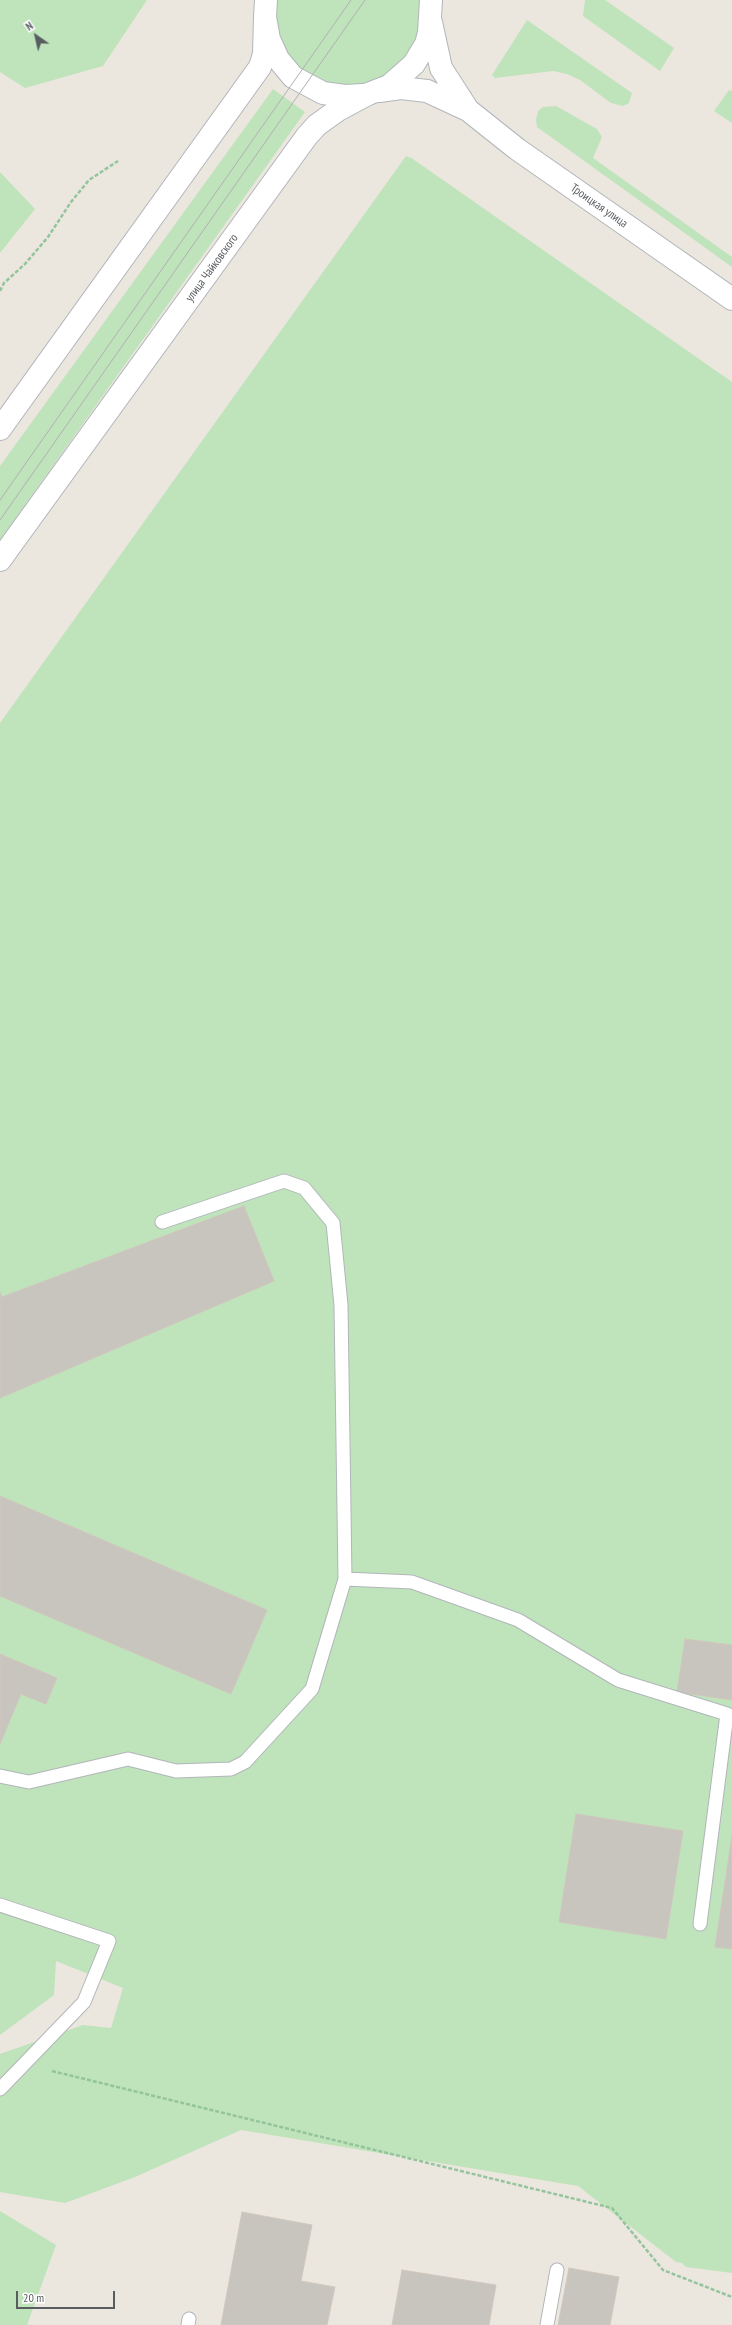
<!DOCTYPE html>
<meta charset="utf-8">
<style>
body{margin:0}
#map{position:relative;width:732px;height:2325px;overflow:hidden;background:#ebe7df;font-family:"PT Sans Narrow",sans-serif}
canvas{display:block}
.north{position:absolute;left:16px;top:16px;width:40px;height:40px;-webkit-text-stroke:3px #fff;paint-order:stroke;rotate:326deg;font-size:11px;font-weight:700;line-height:16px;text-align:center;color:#585d60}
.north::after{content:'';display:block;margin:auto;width:14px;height:18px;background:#585d60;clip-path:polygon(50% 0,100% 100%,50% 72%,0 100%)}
.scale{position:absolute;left:16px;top:2291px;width:99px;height:18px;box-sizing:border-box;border:2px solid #585d60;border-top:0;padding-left:5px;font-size:12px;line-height:14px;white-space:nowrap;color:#585d60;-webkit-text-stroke:3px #fff;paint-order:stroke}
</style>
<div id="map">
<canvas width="732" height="2325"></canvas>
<div class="north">N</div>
<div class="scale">20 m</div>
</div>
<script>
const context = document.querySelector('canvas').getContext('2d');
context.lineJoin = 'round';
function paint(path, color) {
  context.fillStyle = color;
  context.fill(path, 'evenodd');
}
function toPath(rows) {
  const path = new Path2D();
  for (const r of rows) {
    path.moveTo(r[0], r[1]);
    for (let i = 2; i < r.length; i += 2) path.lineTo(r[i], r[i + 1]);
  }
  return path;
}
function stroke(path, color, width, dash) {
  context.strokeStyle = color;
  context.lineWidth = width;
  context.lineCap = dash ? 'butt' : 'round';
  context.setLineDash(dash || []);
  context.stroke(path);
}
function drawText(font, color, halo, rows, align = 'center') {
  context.font = font + ' "PT Sans Narrow",sans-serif';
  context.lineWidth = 3;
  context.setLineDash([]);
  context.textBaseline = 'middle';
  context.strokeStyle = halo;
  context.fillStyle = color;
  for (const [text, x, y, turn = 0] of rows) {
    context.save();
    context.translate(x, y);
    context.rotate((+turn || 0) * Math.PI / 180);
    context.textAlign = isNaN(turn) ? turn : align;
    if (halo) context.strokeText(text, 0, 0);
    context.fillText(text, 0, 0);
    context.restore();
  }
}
paint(toPath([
 [0,0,147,0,103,66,25,88,0,72],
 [275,0,421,0,418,40,405,61,375,83,338,88,304,74,286,57,273,22],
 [585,0,605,0,674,48,660,71,583,16],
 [527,20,632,93,629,103,623,106,611,103,580,80,567,74,553,71,495,78,492,75],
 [273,89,305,112,0,540,0,466],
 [729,90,732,91,732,123,714,111],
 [556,106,597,129,602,137,593,158,732,257,732,267,537,127,536,120,538,111,543,107],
 [406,156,409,158,410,157,732,382,732,2273,686,2267,682,2263,676,2262,578,2186,241,2130,135,2177,65,2203,0,2192,0,2054,83,2025,111,2028,123,1988,56,1961,54,1995,0,2035,0,723],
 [0,172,35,209,0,253],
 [0,2211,56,2245,27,2325,0,2325]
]), '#bfe3ba');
const building = toPath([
 [244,1206,274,1281,0,1398,0,1292,2,1297,244,1206],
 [0,1496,267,1610,231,1694,0,1596,0,1496],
 [685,1639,732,1645,732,1700,677,1692,685,1639],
 [0,1654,57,1678,46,1704,21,1694,0,1744,0,1654],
 [576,1814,683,1831,666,1939,559,1922,576,1814],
 [732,1836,732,1949,715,1947,732,1836],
 [242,2212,312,2225,301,2281,335,2287,327,2325,221,2325,242,2212],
 [569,2268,619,2277,610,2325,558,2325,569,2268],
 [402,2270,496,2285,489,2325,392,2325,402,2270]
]);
paint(building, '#c8c4be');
stroke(building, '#d0c8bd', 1);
const lane = toPath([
 [345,1579,412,1582,518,1620,618,1680,727,1714,700,1924],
 [0,1776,29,1782,128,1759,176,1771,231,1769,245,1762,312,1689,345,1579,341,1305,333,1223,304,1188,284,1181,162,1222],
 [0,1905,109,1941,84,2002,0,2089],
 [188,2325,189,2319],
 [547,2325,557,2270]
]);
const street = toPath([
 [431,22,441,68,468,110],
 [379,91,401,88,427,91,468,110,517,149,732,299]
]);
const secondary = toPath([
 [266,0,265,17,269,39,278,59,293,77,323,93,345,96,363,95],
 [0,429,260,67,264,54,265,17],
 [0,560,307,136,317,125,338,110,368,94,389,86,414,64,426,44,429,33,431,0]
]);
stroke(lane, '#b2b6ba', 15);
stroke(street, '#b2b6ba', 24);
stroke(secondary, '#b1b5ba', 24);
stroke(toPath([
 [0,291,4,283,25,264,48,237,71,202,89,180,118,161],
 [52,2071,612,2208,663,2270,732,2297]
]), '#94c49c', 2.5, [4, 2]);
stroke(lane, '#fff', 13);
stroke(street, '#fff', 22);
stroke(secondary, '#fff', 22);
stroke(toPath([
 [0,500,351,0],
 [0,520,365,0]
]), '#b0b1b1', 1);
drawText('12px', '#585d60', '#fff', [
 ["Троицкая улица",599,206,35],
 ["улица Чайковского",212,268,-54]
]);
</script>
